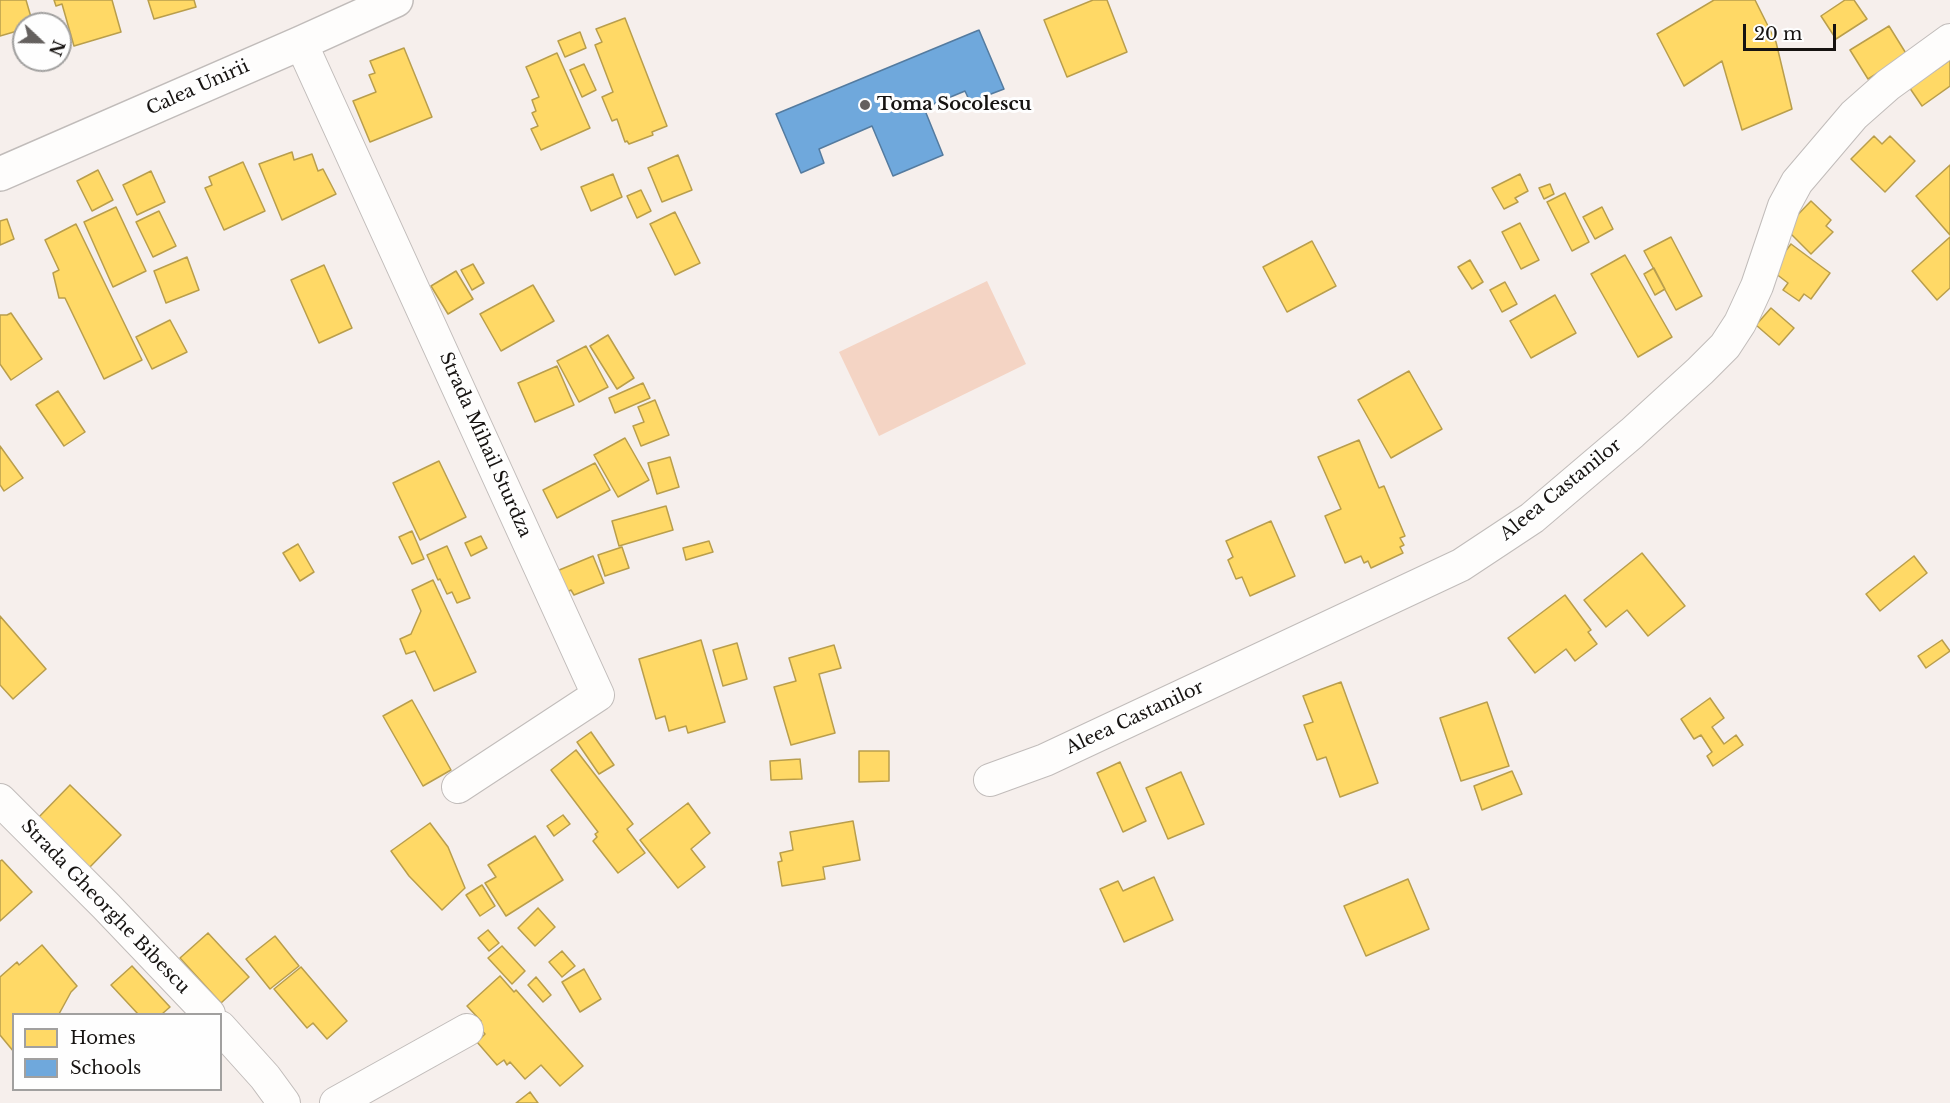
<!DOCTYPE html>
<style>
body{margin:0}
#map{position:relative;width:1950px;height:1103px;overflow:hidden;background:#f6efec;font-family:"Libre Baskerville",serif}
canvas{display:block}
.legend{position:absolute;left:12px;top:1013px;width:210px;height:78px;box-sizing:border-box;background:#fefefe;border:2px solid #a1a09f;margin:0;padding:8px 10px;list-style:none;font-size:18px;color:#161311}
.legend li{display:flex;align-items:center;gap:12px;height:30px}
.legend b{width:30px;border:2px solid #a1a09f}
.north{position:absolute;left:12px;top:12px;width:60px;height:60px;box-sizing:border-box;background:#fefefe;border:2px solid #a1a09f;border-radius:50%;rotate:112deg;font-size:16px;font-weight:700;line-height:24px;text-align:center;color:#161311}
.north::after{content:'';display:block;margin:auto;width:21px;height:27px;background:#64605e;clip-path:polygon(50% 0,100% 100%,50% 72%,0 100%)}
.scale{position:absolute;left:1743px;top:24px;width:93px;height:27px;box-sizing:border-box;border:3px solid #161311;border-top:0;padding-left:8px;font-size:18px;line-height:21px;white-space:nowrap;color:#161311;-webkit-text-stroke:4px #fefefe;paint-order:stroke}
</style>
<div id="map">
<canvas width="1950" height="1103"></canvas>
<ul class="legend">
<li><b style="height:16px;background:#ffd966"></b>Homes</li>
<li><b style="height:16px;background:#6fa8dc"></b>Schools</li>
</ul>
<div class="north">N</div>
<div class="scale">20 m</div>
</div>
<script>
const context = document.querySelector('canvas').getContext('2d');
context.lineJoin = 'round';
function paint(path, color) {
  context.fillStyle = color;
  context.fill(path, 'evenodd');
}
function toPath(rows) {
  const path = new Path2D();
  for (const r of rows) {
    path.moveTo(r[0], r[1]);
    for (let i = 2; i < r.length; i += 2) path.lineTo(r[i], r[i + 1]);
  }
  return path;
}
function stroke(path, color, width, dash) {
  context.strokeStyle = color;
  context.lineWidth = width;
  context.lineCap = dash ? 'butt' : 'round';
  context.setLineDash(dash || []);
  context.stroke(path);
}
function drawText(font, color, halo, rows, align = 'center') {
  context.font = font + ' "Libre Baskerville",serif';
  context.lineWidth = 6;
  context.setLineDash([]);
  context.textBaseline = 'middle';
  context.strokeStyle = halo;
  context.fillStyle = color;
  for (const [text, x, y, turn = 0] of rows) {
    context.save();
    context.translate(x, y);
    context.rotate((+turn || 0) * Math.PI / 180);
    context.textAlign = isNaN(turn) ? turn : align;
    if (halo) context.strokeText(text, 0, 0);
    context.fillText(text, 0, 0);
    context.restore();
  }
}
paint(toPath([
 [987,281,1026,364,879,436,839,352]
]), '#f4d4c4');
const homes = toPath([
 [0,0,26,0,33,24,24,24,24,29,0,36,0,0],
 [54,0,112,0,121,32,74,46,62,4,56,6,54,0],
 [148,0,194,0,196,7,154,19,148,0],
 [1093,0,1107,0,1127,52,1067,77,1044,20,1093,0],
 [1714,0,1755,0,1776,42,1792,109,1742,130,1722,61,1684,86,1657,34,1714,0],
 [1845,0,1854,0,1867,19,1836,39,1821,16,1845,0],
 [625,18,667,126,652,132,653,135,629,144,627,141,625,142,617,119,612,121,602,97,613,92,595,45,602,42,596,29,625,18],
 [1889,26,1907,55,1868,79,1850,50,1889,26],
 [580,32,586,48,565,57,558,41,580,32],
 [404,48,432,117,370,142,353,101,376,92,369,75,375,73,370,61,404,48],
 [557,53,590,128,541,150,531,129,538,126,532,113,536,111,532,100,539,97,526,67,557,53],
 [1950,60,1950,86,1922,106,1905,81,1928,65,1933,72,1950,60],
 [584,64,596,90,582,97,570,70,584,64],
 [1874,136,1882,144,1890,136,1915,161,1885,192,1851,159,1874,136],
 [292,152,294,160,312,154,318,171,323,169,336,194,282,220,259,164,292,152],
 [678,155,692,190,662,202,648,168,678,155],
 [243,162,265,211,224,230,205,188,212,185,209,177,243,162],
 [1950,165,1950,235,1916,196,1950,165],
 [98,170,113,200,92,211,77,181,98,170],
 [151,171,165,202,137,215,123,185,151,171],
 [613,174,622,197,591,211,581,187,613,174],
 [1520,174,1528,191,1515,198,1518,202,1504,209,1492,188,1520,174],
 [1550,184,1554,194,1544,199,1539,188,1550,184],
 [641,190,651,211,637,218,627,196,641,190],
 [1565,193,1589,242,1572,251,1547,202,1565,193],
 [1811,201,1831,220,1826,226,1833,232,1811,254,1785,228,1811,201],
 [116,207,146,271,113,287,84,222,116,207],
 [1602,207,1613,229,1595,239,1583,217,1602,207],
 [159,211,176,246,153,257,136,222,159,211],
 [675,212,700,263,675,275,650,224,675,212],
 [7,219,14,239,0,245,0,221,7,219],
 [1520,223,1539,260,1521,269,1502,232,1520,223],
 [76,224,142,360,104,379,65,298,59,298,53,273,59,270,45,240,76,224],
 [1671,237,1702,296,1676,310,1644,251,1671,237],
 [1950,237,1950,288,1937,300,1912,271,1950,237],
 [1312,241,1336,286,1287,312,1263,267,1312,241],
 [1791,244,1830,273,1811,299,1804,294,1799,301,1783,290,1788,283,1771,270,1791,244],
 [1625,255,1672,337,1638,357,1591,274,1625,255],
 [187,257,199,290,166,303,154,271,187,257],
 [1470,260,1483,282,1472,289,1458,267,1470,260],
 [473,264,484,283,472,290,461,270,473,264],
 [324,265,352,328,319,343,291,280,324,265],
 [1654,268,1665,289,1655,295,1644,274,1654,268],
 [456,271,473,299,448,314,431,286,456,271],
 [1505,282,1517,304,1502,312,1490,290,1505,282],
 [533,285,554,321,501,351,480,314,533,285],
 [1555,295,1576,333,1531,358,1510,321,1555,295],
 [1771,308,1794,328,1779,345,1756,325,1771,308],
 [11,313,42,359,11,380,0,364,0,315,7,315,11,313],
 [170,320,187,352,152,369,136,337,170,320],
 [608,335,634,378,617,389,590,346,608,335],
 [586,346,608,387,579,402,557,361,586,346],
 [557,366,574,405,535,422,518,383,557,366],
 [1409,371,1442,429,1391,458,1358,400,1409,371],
 [643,383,650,398,615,413,609,398,643,383],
 [58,391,85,432,64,446,36,405,58,391],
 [655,400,669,435,641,446,633,426,644,422,638,407,655,400],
 [625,438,649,480,618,497,594,455,625,438],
 [1359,440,1379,488,1384,486,1405,536,1400,538,1404,545,1400,547,1403,553,1371,568,1368,561,1364,563,1361,556,1345,563,1325,516,1341,509,1318,457,1359,440],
 [0,446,23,478,4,491,0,485,0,446],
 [670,457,679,487,657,494,648,463,670,457],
 [439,461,466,517,420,540,393,483,439,461],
 [595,463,610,490,557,518,543,490,595,463],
 [666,506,673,530,619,546,612,521,666,506],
 [1271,521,1295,576,1250,596,1242,577,1236,579,1228,560,1233,557,1226,541,1271,521],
 [412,531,424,559,412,564,399,537,412,531],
 [481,536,487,548,471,556,465,543,481,536],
 [709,541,713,552,686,560,683,548,709,541],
 [298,544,314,572,300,581,283,553,298,544],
 [447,546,470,598,457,603,452,592,447,594,440,579,438,580,427,555,447,546],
 [622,547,629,568,605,576,598,555,622,547],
 [1642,553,1685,606,1648,636,1627,610,1606,627,1584,600,1642,553],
 [593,556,604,583,574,595,571,590,561,595,552,573,593,556],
 [1914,556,1927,573,1880,611,1866,594,1914,556],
 [433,580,476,672,434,691,415,651,406,654,400,639,411,634,421,611,412,590,433,580],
 [1565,595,1591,630,1588,632,1597,644,1575,661,1566,649,1535,673,1508,638,1565,595],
 [0,616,46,669,13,699,0,685,0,616],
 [701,640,725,722,688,733,686,726,669,731,665,716,656,719,639,659,701,640],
 [1942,640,1950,651,1926,668,1918,656,1942,640],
 [737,643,747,679,723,686,713,650,737,643],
 [834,645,841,668,819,674,835,733,791,745,774,687,796,681,789,658,834,645],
 [1341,682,1378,783,1340,797,1326,757,1317,760,1304,725,1313,722,1303,696,1341,682],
 [1710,698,1724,718,1712,727,1724,744,1736,735,1743,745,1713,766,1707,756,1712,752,1701,735,1694,739,1681,719,1710,698],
 [412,700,451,770,423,786,383,716,412,700],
 [1487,702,1509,766,1461,781,1440,718,1487,702],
 [591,732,614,765,599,774,577,742,591,732],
 [576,750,633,824,627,829,645,853,618,873,593,841,597,837,595,834,598,832,551,770,576,750],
 [859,751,889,751,889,781,859,782,859,751],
 [800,759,802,779,771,780,770,761,800,759],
 [1120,762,1146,821,1123,832,1097,773,1120,762],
 [1512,771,1522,794,1482,810,1474,786,1512,771],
 [1181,772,1204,824,1168,839,1146,788,1181,772],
 [70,785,121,835,88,869,37,819,70,785],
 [688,803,710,833,691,849,705,867,678,888,640,840,688,803],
 [563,815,570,824,554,836,547,826,563,815],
 [853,821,860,860,823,867,825,879,782,886,778,862,782,861,780,853,793,850,790,832,853,821],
 [430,823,448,847,465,888,442,910,409,876,391,851,430,823],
 [535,836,563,880,506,916,485,883,496,877,488,865,535,836],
 [2,860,32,892,0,921,0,861,2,860],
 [1154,877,1173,920,1124,942,1100,889,1118,881,1123,891,1154,877],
 [1408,879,1429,929,1366,956,1344,906,1408,879],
 [482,885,495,906,480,916,466,895,482,885],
 [538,908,555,927,535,946,518,928,538,908],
 [488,930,499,943,489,951,478,938,488,930],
 [208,933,249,977,221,1003,180,958,208,933],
 [275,936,299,966,270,989,246,959,275,936],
 [42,945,77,986,71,992,59,1014,14,1014,14,1052,0,1035,0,977,17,962,19,965,42,945],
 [502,946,525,971,512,984,488,958,502,946],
 [562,951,575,966,562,977,549,962,562,951],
 [132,966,170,1007,162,1014,138,1014,111,985,132,966],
 [301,967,347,1021,327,1039,313,1023,307,1028,274,989,301,967],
 [584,969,601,999,580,1012,562,982,584,969],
 [500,976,514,992,516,990,583,1066,560,1086,541,1065,525,1079,510,1062,507,1065,504,1060,497,1065,477,1042,485,1034,477,1025,481,1021,467,1006,500,976],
 [536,977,551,995,543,1002,528,985,536,977],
 [530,1092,538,1103,516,1103,530,1092]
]);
paint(homes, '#ffd966');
stroke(homes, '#b99e4c', 1.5);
const schools = toPath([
 [979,30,1004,89,970,102,965,91,924,108,943,155,893,176,872,126,819,149,824,163,801,173,776,114,979,30]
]);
paint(schools, '#6fa8dc');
stroke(schools, '#547b9f', 1.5);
const minor = toPath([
 [301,43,598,695,458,787],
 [990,780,1045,760,1461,565,1532,518,1632,433,1700,371,1725,346,1740,323,1757,286,1784,206,1797,182,1854,115,1888,85,1950,40],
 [0,800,106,906,209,1014],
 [220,1027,265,1077,284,1103],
 [336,1103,467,1030]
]);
const secondary = toPath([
 [0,174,301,43,396,0]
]);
stroke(minor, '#c1bcba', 34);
stroke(secondary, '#c1bcba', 36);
stroke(minor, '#fefdfc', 32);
stroke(secondary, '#fefdfc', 33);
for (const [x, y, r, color] of [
 [865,105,6,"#64605e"]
]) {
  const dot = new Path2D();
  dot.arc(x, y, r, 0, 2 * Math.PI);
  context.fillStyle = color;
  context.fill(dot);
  stroke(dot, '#fefefe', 2);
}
drawText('18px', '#161311', '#fefefe', [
 ["Calea Unirii",198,88,-24],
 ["Strada Mihail Sturdza",485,445,66],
 ["Aleea Castanilor",1561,490,-39],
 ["Aleea Castanilor",1135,718,-25],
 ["Strada Gheorghe Bibescu",105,907,46]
]);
drawText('bold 18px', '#161311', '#fefefe', [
 ["Toma Socolescu",877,105]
], 'left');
</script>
